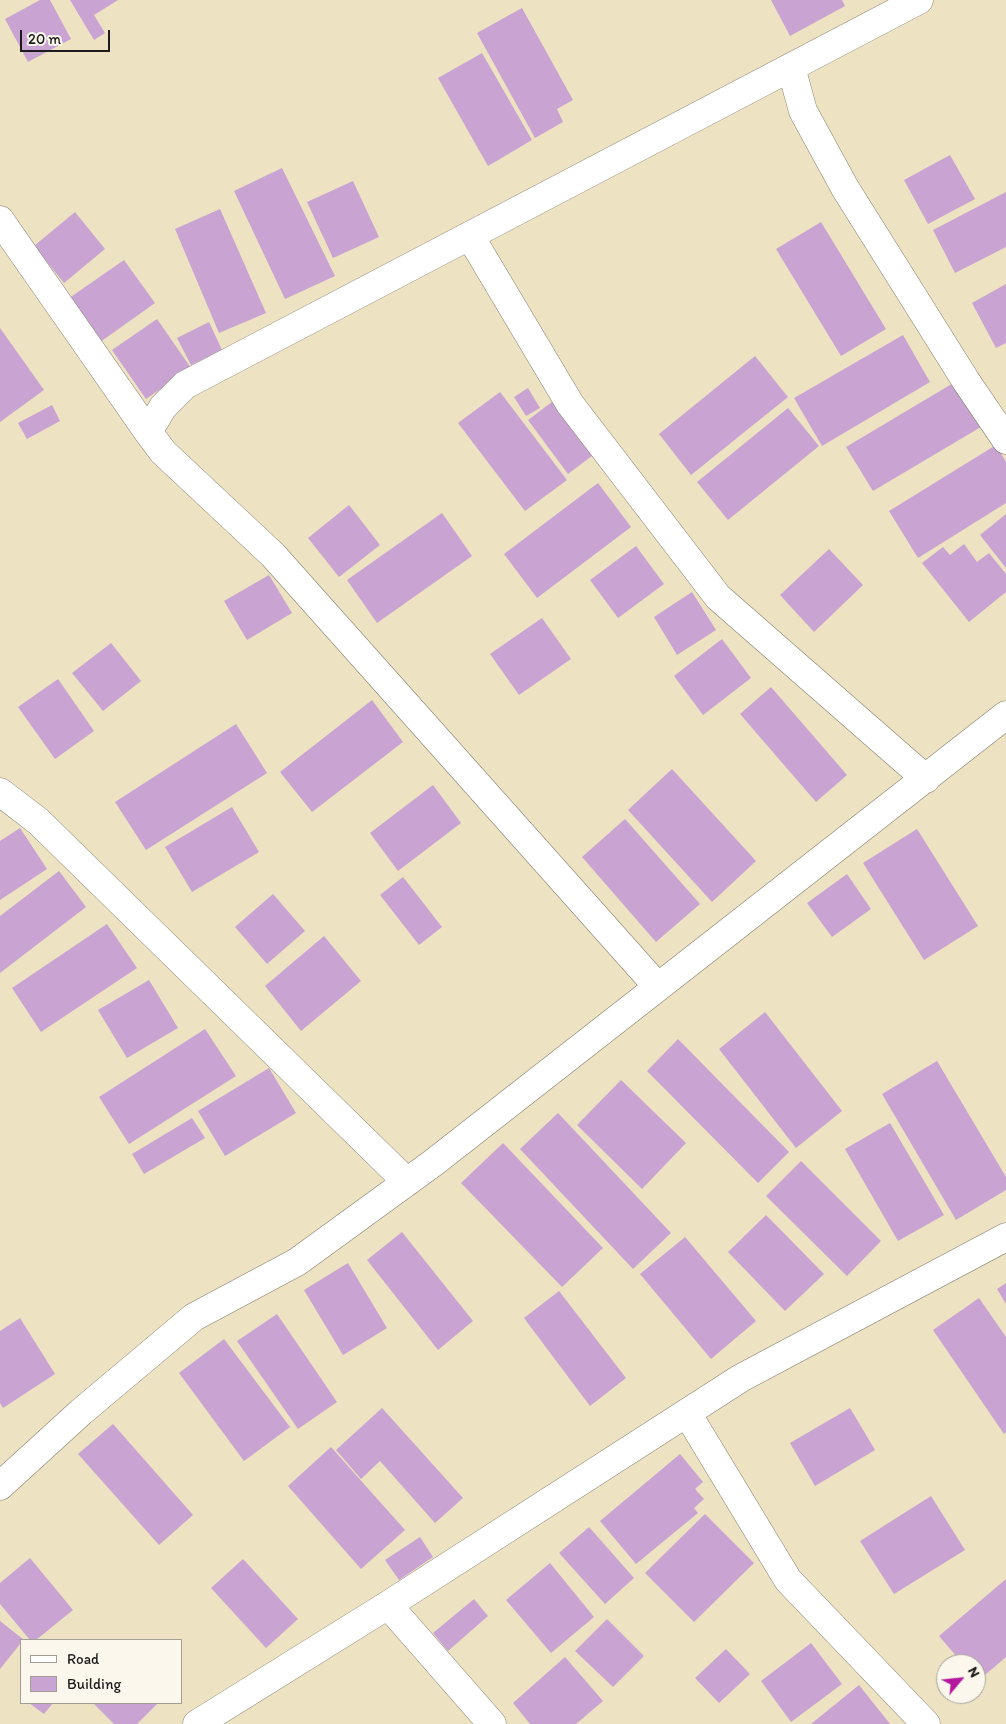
<!DOCTYPE html>
<style>
body{margin:0}
#map{position:relative;width:1006px;height:1724px;overflow:hidden;background:#ede2c2;font-family:Itim,sans-serif}
canvas{display:block}
.legend{position:absolute;left:20px;top:1639px;width:162px;height:65px;box-sizing:border-box;background:#fbf7ec;border:1px solid #a29f99;margin:0;padding:6px 9px;list-style:none;font-size:15px;color:#1c1c1c}
.legend li{display:flex;align-items:center;gap:10px;height:25px}
.legend b{width:25px;border:1px solid #a29f99}
.north{position:absolute;left:936px;top:1654px;width:50px;height:50px;box-sizing:border-box;background:#fbf7ec;border:1px solid #a29f99;border-radius:50%;rotate:62deg;font-size:14px;font-weight:700;line-height:20px;text-align:center;color:#1c1c1c}
.north::after{content:'';display:block;margin:auto;width:18px;height:22px;background:#b5179e;clip-path:polygon(50% 0,100% 100%,50% 72%,0 100%)}
.scale{position:absolute;left:20px;top:30px;width:90px;height:22px;box-sizing:border-box;border:2px solid #1c1c1c;border-top:0;padding-left:6px;font-size:15px;line-height:18px;white-space:nowrap;color:#1c1c1c;-webkit-text-stroke:4px #fbf7ec;paint-order:stroke}
</style>
<div id="map">
<canvas width="1006" height="1724"></canvas>
<ul class="legend">
<li><b style="height:6px;background:#fff"></b>Road</li>
<li><b style="height:14px;background:#c9a3d2"></b>Building</li>
</ul>
<div class="north">N</div>
<div class="scale">20 m</div>
</div>
<script>
const context = document.querySelector('canvas').getContext('2d');
context.lineJoin = 'round';
function paint(path, color) {
  context.fillStyle = color;
  context.fill(path, 'evenodd');
}
function toPath(rows) {
  const path = new Path2D();
  for (const r of rows) {
    path.moveTo(r[0], r[1]);
    for (let i = 2; i < r.length; i += 2) path.lineTo(r[i], r[i + 1]);
  }
  return path;
}
function stroke(path, color, width, dash) {
  context.strokeStyle = color;
  context.lineWidth = width;
  context.lineCap = dash ? 'butt' : 'round';
  context.setLineDash(dash || []);
  context.stroke(path);
}
paint(toPath([
 [40,0,50,0,71,39,28,62,5,19],
 [70,0,118,0,94,15,105,33,94,40],
 [771,0,842,0,845,6,790,36],
 [522,8,573,100,557,109,563,122,535,138,477,33],
 [482,53,532,140,488,166,438,78],
 [950,155,975,199,928,224,904,180],
 [282,168,335,276,285,299,234,191],
 [353,181,379,237,333,258,307,202],
 [1006,192,1006,247,955,273,933,230],
 [220,209,266,313,219,333,175,229],
 [75,212,105,249,64,283,34,246],
 [821,222,886,329,841,356,776,249],
 [124,260,155,303,96,345,65,301],
 [1006,284,1006,343,996,348,972,303],
 [157,319,191,368,146,399,112,350],
 [209,322,222,350,191,365,177,338],
 [0,328,44,390,0,422],
 [903,335,930,382,822,446,794,398],
 [755,356,788,397,691,475,659,434],
 [955,382,986,424,873,491,846,447],
 [528,388,540,408,526,416,514,397],
 [500,392,567,480,525,511,458,423],
 [561,395,601,449,568,474,528,420],
 [52,405,60,421,27,439,18,423],
 [788,408,819,446,728,520,697,482],
 [996,445,1006,462,1006,503,918,558,889,511],
 [598,483,631,527,537,598,504,554],
 [349,505,380,545,339,577,308,538],
 [442,513,472,556,377,623,347,580],
 [1006,514,1006,568,980,535],
 [964,544,977,562,989,553,1006,574,1006,592,969,622,922,563,943,547,950,555],
 [636,546,664,584,618,618,590,580],
 [829,549,863,585,814,632,780,595],
 [269,575,292,613,247,640,224,601],
 [692,592,716,630,677,655,654,617],
 [542,618,571,659,519,695,490,654],
 [722,639,751,678,703,715,674,676],
 [111,643,141,681,103,711,72,673],
 [58,679,94,731,55,759,18,707],
 [771,687,847,775,816,802,740,714],
 [372,700,403,742,312,812,280,772],
 [236,724,267,773,146,850,115,802],
 [672,769,756,861,712,902,628,810],
 [433,785,461,823,398,871,370,833],
 [232,807,259,852,192,892,165,847],
 [625,819,700,904,656,942,582,857],
 [20,828,47,869,0,900,0,841],
 [917,829,978,926,924,960,863,863],
 [59,871,86,907,0,973,0,916],
 [847,874,871,909,832,937,807,903],
 [403,877,442,927,419,945,380,895],
 [273,894,305,931,267,964,235,927],
 [107,924,137,968,41,1032,12,988],
 [324,936,361,981,301,1031,265,986],
 [149,980,178,1028,127,1058,98,1010],
 [765,1012,842,1111,796,1148,719,1049],
 [205,1029,236,1076,129,1144,99,1097],
 [678,1039,789,1152,758,1183,647,1071],
 [937,1061,1006,1177,1006,1190,956,1220,882,1094],
 [269,1068,296,1113,225,1156,198,1111],
 [621,1080,686,1143,642,1189,577,1125],
 [558,1113,671,1233,633,1269,520,1149],
 [192,1118,205,1138,144,1174,132,1154],
 [890,1123,944,1215,898,1241,845,1149],
 [503,1143,603,1248,562,1287,461,1183],
 [801,1161,881,1241,847,1276,766,1196],
 [766,1215,824,1274,785,1311,728,1252],
 [402,1232,473,1321,438,1350,367,1260],
 [685,1237,756,1321,711,1359,640,1274],
 [348,1263,387,1328,343,1355,304,1290],
 [1006,1283,1006,1304,997,1289],
 [559,1291,626,1378,590,1406,524,1318],
 [979,1298,1006,1337,1006,1432,1004,1434,933,1330],
 [277,1314,337,1402,298,1429,237,1341],
 [20,1318,55,1374,3,1408,0,1403,0,1331],
 [224,1339,290,1427,244,1461,179,1373],
 [382,1408,463,1498,435,1523,380,1461,361,1479,336,1450],
 [850,1408,875,1450,815,1486,790,1443],
 [113,1424,193,1515,159,1545,78,1454],
 [331,1447,405,1530,361,1569,288,1486],
 [680,1454,703,1482,695,1489,704,1499,694,1508,698,1513,636,1564,600,1521],
 [931,1496,965,1550,894,1594,860,1541],
 [705,1514,754,1563,694,1622,645,1573],
 [589,1527,634,1578,605,1604,559,1553],
 [420,1537,433,1557,399,1580,385,1560],
 [30,1558,73,1610,36,1640,30,1640,0,1604,0,1583],
 [243,1559,298,1619,266,1648,211,1588],
 [550,1563,594,1617,551,1653,506,1600],
 [1006,1579,1006,1657,978,1681,976,1679,976,1664,963,1664,939,1636],
 [474,1599,488,1616,448,1651,433,1633],
 [607,1619,644,1656,613,1687,575,1651],
 [0,1621,24,1640,21,1640,21,1643,0,1669],
 [811,1643,842,1684,791,1722,761,1681],
 [726,1649,750,1674,719,1703,695,1678],
 [565,1657,603,1701,576,1724,530,1724,513,1703],
 [859,1685,890,1724,811,1724],
 [29,1703,53,1703,44,1714],
 [93,1703,158,1703,137,1724,114,1724]
]), '#c9a3d2');
const street = toPath([
 [791,67,803,111,845,188,966,381,1006,440],
 [0,220,148,432],
 [470,236,570,404,718,597,926,779],
 [0,792,38,821,407,1182],
 [658,987,273,555,163,452,148,432,163,407,185,385,919,0],
 [687,1413,788,1580,926,1724],
 [0,1486,81,1412,194,1317,297,1262,433,1163,1006,715],
 [388,1605,492,1724],
 [197,1724,388,1605,741,1378,1006,1237]
]);
stroke(street, '#847f6f', 29);
stroke(street, '#fff', 28);
</script>
